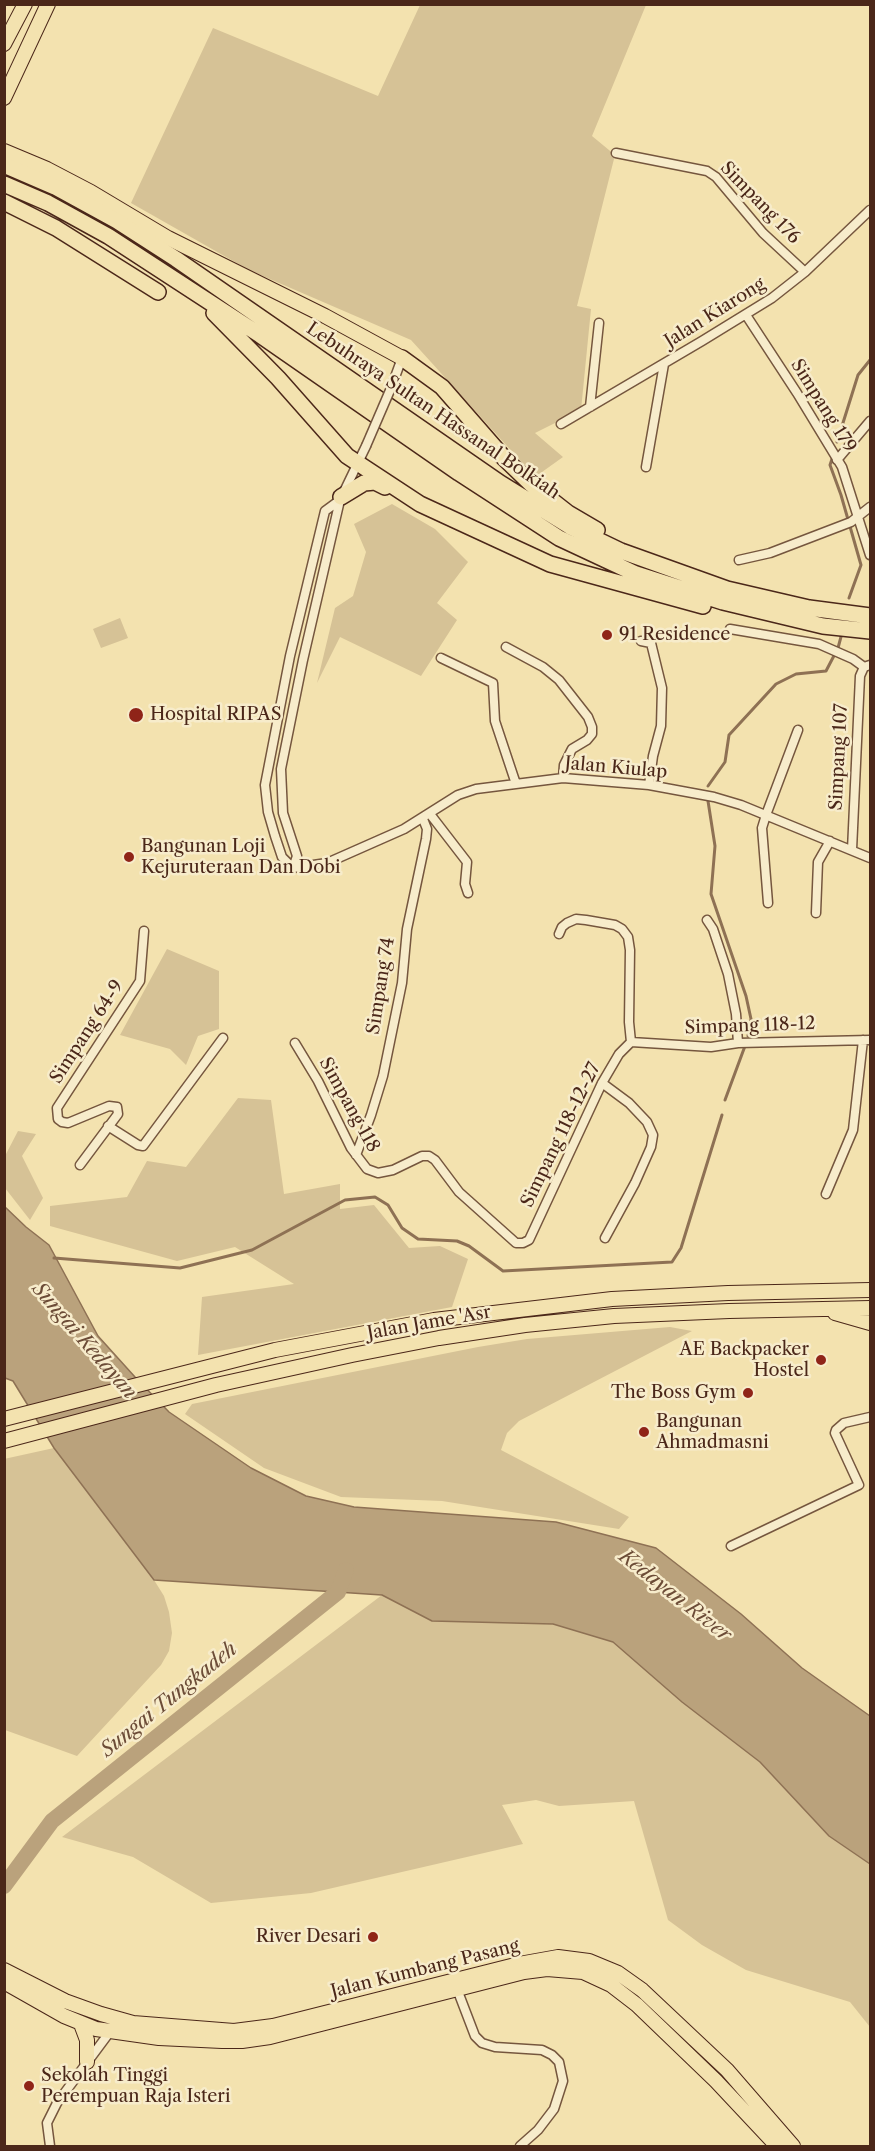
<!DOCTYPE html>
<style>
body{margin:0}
#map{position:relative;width:875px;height:2151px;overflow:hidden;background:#f3e2af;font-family:"Libre Caslon Text",serif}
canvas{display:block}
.frame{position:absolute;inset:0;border:6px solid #4b2719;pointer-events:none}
</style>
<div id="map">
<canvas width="875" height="2151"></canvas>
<div class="frame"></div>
</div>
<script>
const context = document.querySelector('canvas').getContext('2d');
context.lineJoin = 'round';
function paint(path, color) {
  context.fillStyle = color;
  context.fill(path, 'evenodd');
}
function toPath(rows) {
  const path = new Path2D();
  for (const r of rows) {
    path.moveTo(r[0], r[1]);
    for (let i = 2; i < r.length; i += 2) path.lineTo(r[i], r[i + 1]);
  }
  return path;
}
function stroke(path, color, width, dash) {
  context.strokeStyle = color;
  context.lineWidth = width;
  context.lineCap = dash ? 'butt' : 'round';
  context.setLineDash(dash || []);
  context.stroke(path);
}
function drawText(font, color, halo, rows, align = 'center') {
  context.font = font + ' "Libre Caslon Text",serif';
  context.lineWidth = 5;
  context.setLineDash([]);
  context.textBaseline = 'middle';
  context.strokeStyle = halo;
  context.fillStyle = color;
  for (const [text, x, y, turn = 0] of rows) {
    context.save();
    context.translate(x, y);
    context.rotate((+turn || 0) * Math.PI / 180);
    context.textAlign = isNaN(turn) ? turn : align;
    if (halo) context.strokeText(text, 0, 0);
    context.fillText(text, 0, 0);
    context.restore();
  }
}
paint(toPath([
 [420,5,646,5,592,136,615,155,577,306,591,309,581,410,535,433,563,457,535,477,411,340,249,270,131,203,213,28,378,96],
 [392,504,435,529,468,562,437,603,457,620,421,676,340,637,317,683,335,608,353,596,366,552,354,524],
 [120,618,128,638,101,648,93,629],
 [167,949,219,971,219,1029,198,1036,186,1065,170,1049,120,1035],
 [238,1098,271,1100,284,1194,340,1184,340,1209,374,1205,409,1248,440,1246,468,1259,452,1307,198,1355,202,1297,294,1284,235,1247,177,1261,50,1226,50,1206,127,1197,147,1161,186,1167],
 [18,1131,36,1134,22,1156,43,1198,30,1220,5,1188,5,1156],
 [670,1327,692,1331,519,1421,507,1433,501,1450,629,1517,619,1529,442,1501,341,1497,264,1468,185,1414,192,1404,478,1347,527,1339],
 [54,1448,154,1580,164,1596,169,1612,172,1633,169,1651,161,1665,77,1756,5,1730,4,1459],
 [382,1595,432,1621,553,1624,613,1642,682,1702,760,1762,829,1836,870,1864,870,2027,850,2002,746,1970,702,1945,668,1920,634,1801,559,1806,536,1800,502,1805,523,1844,311,1893,211,1903,133,1857,62,1837]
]), '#d6c296');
const water = toPath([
 [4,1206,26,1227,49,1245,98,1336,135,1377,169,1412,251,1468,306,1496,354,1507,556,1522,656,1548,741,1614,802,1668,870,1716,870,1864,829,1836,760,1762,682,1702,613,1642,553,1624,432,1621,382,1595,154,1580,54,1448,13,1381,5,1378,4,1206]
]);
paint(water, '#baa27c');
stroke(water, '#8e7154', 1.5);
stroke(toPath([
 [837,442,858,375,870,360],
 [832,459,830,465,841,495,861,565,849,598],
 [708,786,725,762,729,735,776,684,796,674,826,671,838,648,842,633],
 [708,801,715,846,711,894,746,996,751,1019,748,1036],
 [725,1100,745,1046],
 [54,1258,180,1268,252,1250,345,1200,375,1197,388,1205,402,1228,418,1239,457,1241,469,1246,503,1271,672,1262,681,1248,722,1115]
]), '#8e7154', 3);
stroke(toPath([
 [4,1886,52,1821,338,1592,346,1570]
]), '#baa27c', 16);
const street = toPath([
 [616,153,707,171,716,177,763,233,805,272],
 [746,315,797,393,842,467,870,555],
 [391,388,402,358],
 [590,407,599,323],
 [561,424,702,341,772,298,805,272,870,210],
 [837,460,870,421],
 [646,467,664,364],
 [739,560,770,553,851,522,870,507],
 [730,629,819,644,853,659,864,667],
 [641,641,651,643,662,688,661,726,653,756,649,785],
 [506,647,543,667,559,680,588,717,592,727,592,734,587,740,572,749,564,765,563,778],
 [441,658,493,683,495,721,516,784],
 [430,814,467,862,465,884,468,893],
 [852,850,860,676,864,667,870,665],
 [293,868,327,863,404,829,458,795,476,789,563,778,649,785,714,797,741,805,870,858],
 [293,868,297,856,283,813,281,769,303,660,340,500,366,446],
 [293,868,282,857,275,836,268,812,265,785,290,656,325,511,340,500],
 [768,903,762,828,766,815,798,730],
 [816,913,818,862,830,841],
 [707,920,713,929,728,974,736,1014,738,1043],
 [559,934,562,927,567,923,576,919,586,920,615,925,622,929,628,937,630,950,629,1022,631,1042],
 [631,1042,711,1047,738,1043,870,1040],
 [295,1043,318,1081,351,1148,367,1169,378,1173,393,1170,422,1156,429,1156,435,1160,459,1192,516,1243,523,1243,529,1240,602,1083,619,1054,631,1042],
 [602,1083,629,1103,647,1122,653,1135,651,1147,635,1183,605,1238],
 [108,1126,138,1145,143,1146,223,1038],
 [356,1155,371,1115,383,1076,402,983,407,929,426,839,427,829,423,819],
 [80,1165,118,1114,117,1107,109,1106,68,1123,62,1122,58,1119,57,1108,140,981,144,931],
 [826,1194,853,1130,863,1040],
 [731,1546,859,1485,835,1433,836,1430,844,1423,870,1417],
 [457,1989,475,2036,482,2043,495,2047,542,2050,552,2055,559,2062,563,2081,554,2109,538,2130,520,2146],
 [50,2146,47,2123,57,2103,112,2029]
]);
const primary = toPath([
 [4,44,25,4],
 [4,98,48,4],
 [4,151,47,169,91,192,168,238,325,316,402,358],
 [835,1313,870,1323],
 [4,1419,275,1350,434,1320,612,1299,728,1293,870,1290],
 [4,1441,216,1385,352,1355,439,1338,525,1325,614,1316,729,1311,870,1308],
 [4,1970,65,2001,101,2014,133,2023,234,2031,273,2026,297,2020,519,1964,558,1957,589,1961,618,1973,642,1990,727,2070,793,2146],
 [4,1982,64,2016,96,2029,159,2038,222,2041,242,2041,270,2037,524,1972,547,1969,583,1972,611,1985,637,2005,716,2081,777,2146],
 [81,2024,87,2040,87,2062]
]);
const highway = toPath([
 [4,165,55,187,117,221,176,259,500,483,571,527,621,551,727,589,809,608,870,616],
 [4,184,48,203,108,236,260,335,459,473,559,538,636,574,723,602,823,626,870,631],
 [4,202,56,228,158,292],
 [214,313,278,378,347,456,420,504,550,564,703,606],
 [402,358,442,387,504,458,531,484,568,513,597,530],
 [341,497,364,483,375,482,385,487]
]);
stroke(street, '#75563e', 11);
stroke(primary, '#4b2719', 16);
stroke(highway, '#4b2719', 18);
stroke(street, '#f7eccb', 8);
stroke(primary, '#f3e2af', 14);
stroke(highway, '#f3e2af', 15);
const streetBridge = toPath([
 [366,446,391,388]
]);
stroke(streetBridge, '#75563e', 11, []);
stroke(streetBridge, '#f7eccb', 8);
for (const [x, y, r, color] of [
 [607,635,6,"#8f2418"],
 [136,715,8,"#8f2418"],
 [129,857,6,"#8f2418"],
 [821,1360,6,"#8f2418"],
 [748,1393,6,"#8f2418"],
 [644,1432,6,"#8f2418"],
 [373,1937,6,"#8f2418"],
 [29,2086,6,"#8f2418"]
]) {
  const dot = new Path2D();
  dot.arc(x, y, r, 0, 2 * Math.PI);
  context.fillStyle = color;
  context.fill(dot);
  stroke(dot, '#f7eccb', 2);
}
drawText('18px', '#4b2719', '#f7eccb', [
 ["Simpang 176",760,203,46],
 ["Jalan Kiarong",715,313,-32],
 ["Simpang 179",823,406,58],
 ["Lebuhraya Sultan Hassanal Bolkiah",433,411,34],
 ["Simpang 107",839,757,-87],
 ["Jalan Kiulap",616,768,5],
 ["Simpang 74",381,986,-81],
 ["Simpang 118-12",750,1026,-2],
 ["Simpang 64-9",87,1032,-57],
 ["Simpang 118",349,1105,61],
 ["Simpang 118-12-27",561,1135,-64],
 ["Jalan Jame 'Asr",429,1323,-10],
 ["Jalan Kumbang Pasang",425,1969,-14]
]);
drawText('18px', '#4b2719', '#f7eccb', [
 ["91 Residence",619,635],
 ["Hospital RIPAS",150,715],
 ["Bangunan Loji",141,847],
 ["Kejuruteraan Dan Dobi",141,868],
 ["AE Backpacker",809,1350,"right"],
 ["Hostel",809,1371,"right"],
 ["The Boss Gym",736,1393,"right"],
 ["Bangunan",656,1422],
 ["Ahmadmasni",656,1443],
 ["River Desari",361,1937,"right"],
 ["Sekolah Tinggi",41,2076],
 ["Perempuan Raja Isteri",41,2097]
], 'left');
drawText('italic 20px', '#6c4c37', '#f7eccb', [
 ["Sungai Kedayan",84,1341,49],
 ["Kedayan River",675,1596,38],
 ["Sungai Tungkadeh",169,1700,-39]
]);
</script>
